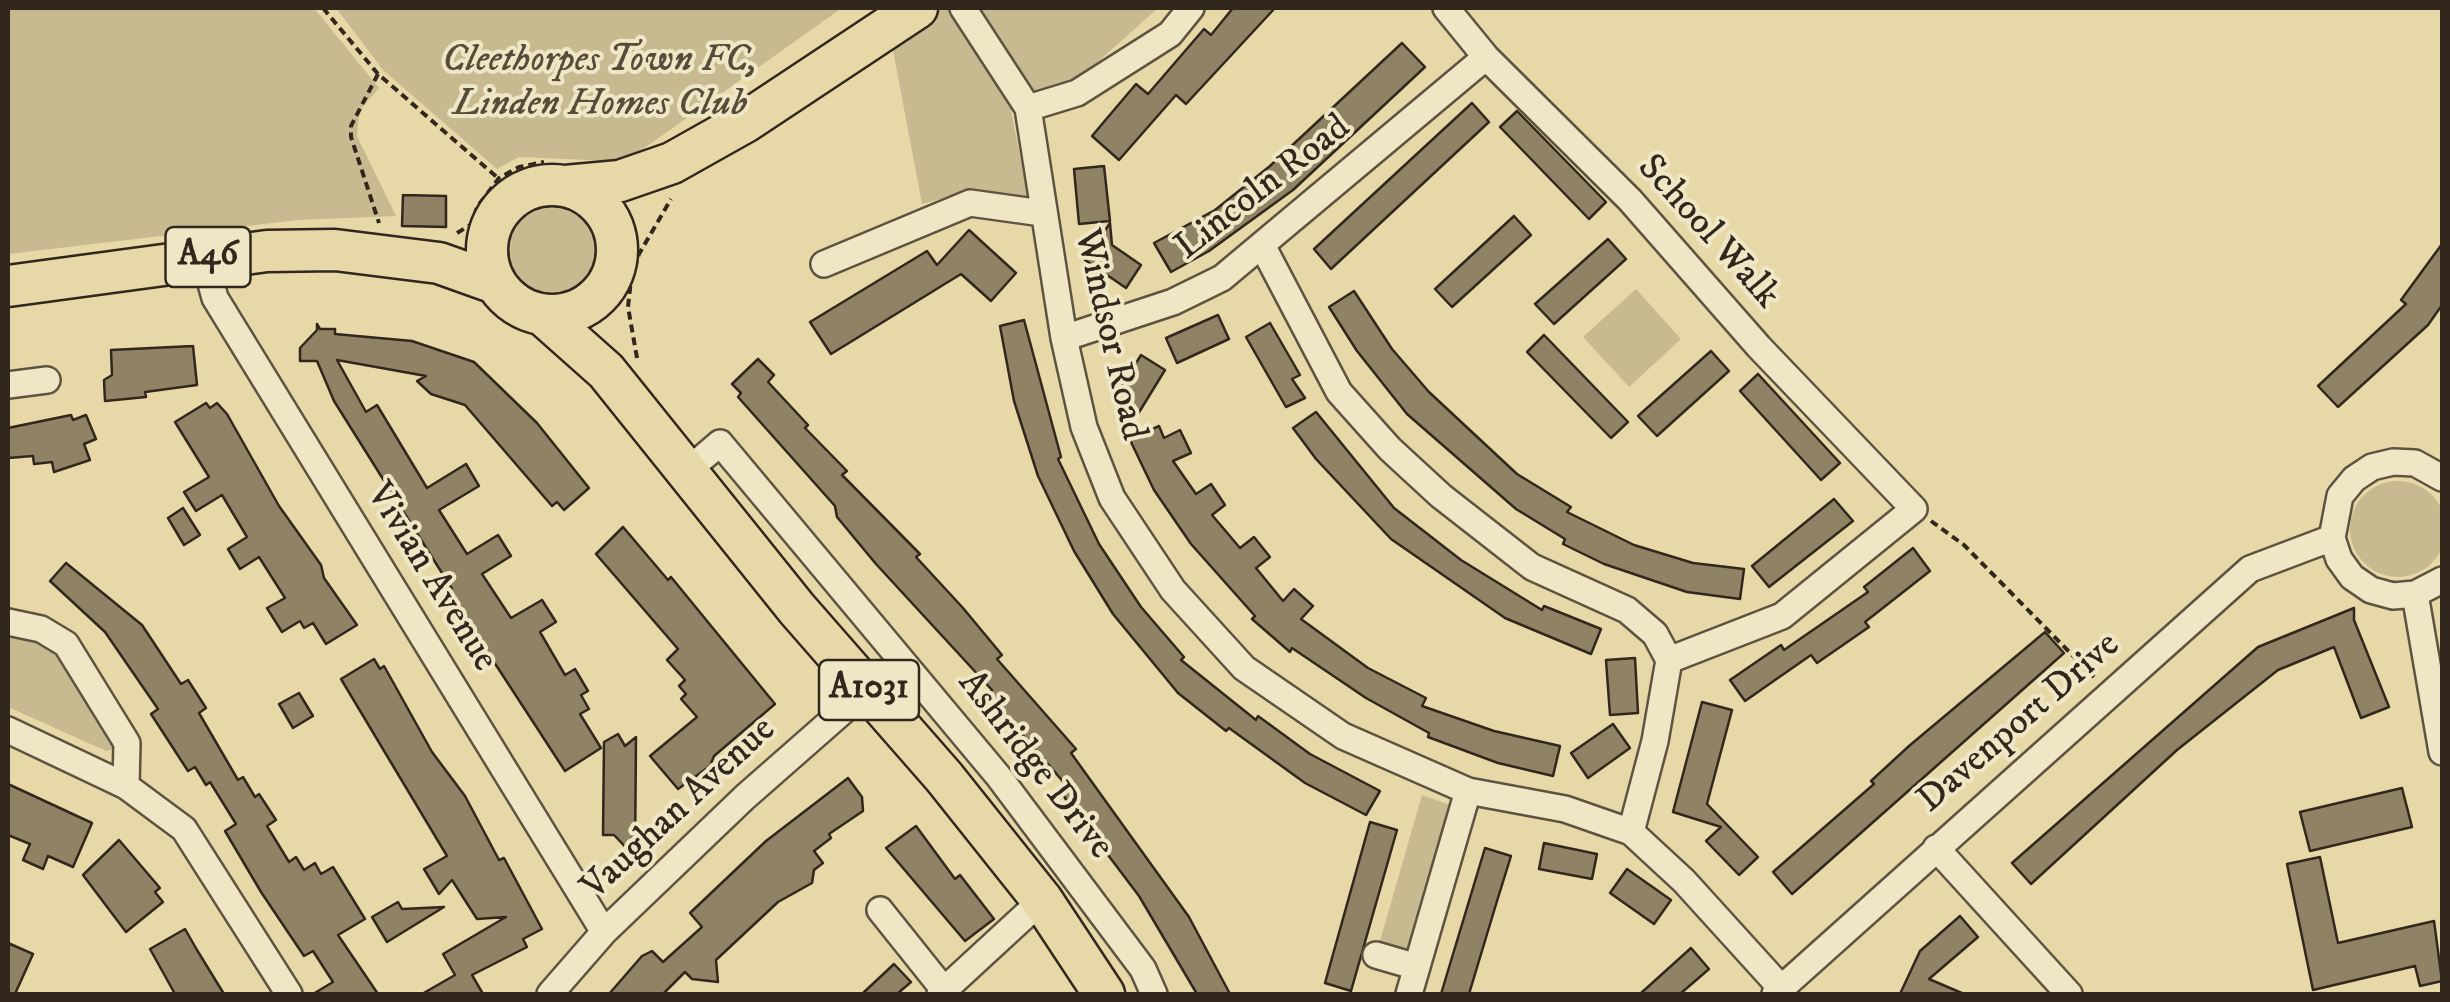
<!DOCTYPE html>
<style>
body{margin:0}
#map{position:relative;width:2450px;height:1002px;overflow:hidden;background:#e7d8a8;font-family:"IM FELL DW Pica",serif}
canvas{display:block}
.frame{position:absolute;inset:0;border:10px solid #31271d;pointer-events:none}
</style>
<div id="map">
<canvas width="2450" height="1002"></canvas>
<div class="frame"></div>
</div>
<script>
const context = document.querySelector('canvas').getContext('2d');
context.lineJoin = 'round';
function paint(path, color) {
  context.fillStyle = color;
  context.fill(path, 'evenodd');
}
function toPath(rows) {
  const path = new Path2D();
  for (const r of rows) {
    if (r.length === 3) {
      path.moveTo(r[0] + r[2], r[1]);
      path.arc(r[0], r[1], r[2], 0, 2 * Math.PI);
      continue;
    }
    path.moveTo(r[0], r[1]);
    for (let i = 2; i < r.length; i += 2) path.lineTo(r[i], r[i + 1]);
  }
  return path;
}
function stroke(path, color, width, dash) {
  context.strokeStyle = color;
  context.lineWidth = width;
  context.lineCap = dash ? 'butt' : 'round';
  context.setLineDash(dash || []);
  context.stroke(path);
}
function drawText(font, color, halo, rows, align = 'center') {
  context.font = font + ' "IM FELL DW Pica",serif';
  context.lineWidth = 8;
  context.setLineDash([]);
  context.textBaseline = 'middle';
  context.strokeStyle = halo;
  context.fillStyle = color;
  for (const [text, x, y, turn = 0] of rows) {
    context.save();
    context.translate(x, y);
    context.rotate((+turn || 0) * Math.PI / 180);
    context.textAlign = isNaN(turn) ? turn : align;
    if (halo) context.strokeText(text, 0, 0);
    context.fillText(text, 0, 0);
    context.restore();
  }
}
paint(toPath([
 [8,8,314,8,379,88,359,111,357,136,396,216,298,220,8,254],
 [336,8,842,8,643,149,612,161,519,157,497,169,383,70],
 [943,8,1158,8,1070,87,1011,110,1028,198,977,189,922,204,893,50],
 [552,249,53],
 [1636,289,1681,339,1629,387,1583,337],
 [2398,529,48],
 [8,633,43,639,66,659,118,748,106,751,8,707],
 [1422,795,1456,807,1413,958,1378,948]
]), '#c8ba90');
const building = toPath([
 [1233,8,1275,8,1186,104,1176,95,1119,160,1092,136,1136,84,1148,94,1204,29,1211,35,1233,8],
 [1402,43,1425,67,1293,190,1209,251,1171,272,1154,243,1215,210,1270,166,1402,43],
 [1472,103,1489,122,1331,269,1314,249,1472,103],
 [1517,111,1606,202,1589,219,1500,127,1517,111],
 [1104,166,1110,221,1079,224,1074,169,1104,166],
 [403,195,446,196,446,227,402,226,403,195],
 [1514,216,1531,235,1452,307,1435,289,1514,216],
 [1110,223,1112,245,1141,265,1126,288,1085,260,1110,223],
 [969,230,1016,273,991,301,961,274,831,354,810,322,927,251,937,265,969,230],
 [1608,239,1626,259,1554,324,1535,304,1608,239],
 [2442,244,2442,305,2428,325,2338,407,2318,386,2406,304,2401,300,2442,244],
 [1354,291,1392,349,1429,392,1517,474,1571,507,1567,512,1634,545,1693,563,1744,569,1740,599,1687,592,1604,564,1563,544,1565,539,1516,509,1407,414,1357,351,1329,307,1354,291],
 [1218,315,1229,339,1177,363,1166,338,1218,315],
 [1024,320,1061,457,1058,459,1099,544,1141,607,1184,657,1181,660,1256,720,1258,716,1310,754,1380,791,1366,815,1305,783,1229,728,1226,731,1178,693,1113,614,1074,551,1038,476,1014,401,1000,326,1024,320],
 [1270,323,1300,375,1292,379,1305,398,1286,407,1246,337,1270,323],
 [317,324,320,329,335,329,335,334,412,341,474,362,537,423,589,488,564,510,557,502,552,506,465,405,431,394,417,381,426,376,337,360,366,412,377,405,427,488,466,464,479,486,439,510,467,554,498,535,511,556,482,574,511,618,542,600,556,622,540,632,565,675,575,669,588,691,581,695,589,709,580,714,601,748,565,771,453,599,448,591,452,589,334,401,317,361,300,361,300,348,317,330,317,324],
 [1544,335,1628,422,1611,438,1527,352,1544,335],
 [193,346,197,385,145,392,146,397,105,401,104,380,112,375,111,350,193,346],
 [1711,351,1729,371,1657,436,1638,416,1711,351],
 [1141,355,1165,370,1138,414,1114,399,1141,355],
 [758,359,774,375,768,382,808,425,805,428,847,471,842,475,920,554,916,557,963,608,1002,655,997,659,1076,749,1071,753,1189,917,1230,994,1197,994,1139,896,1065,798,1061,788,1066,785,994,702,989,693,992,690,876,564,837,517,835,506,738,397,741,393,732,384,758,359],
 [1758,374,1840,463,1821,480,1740,391,1758,374],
 [206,403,210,408,217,403,227,414,279,506,321,565,324,578,357,625,326,644,313,623,304,628,300,621,282,632,267,608,285,598,259,557,240,569,228,549,247,537,222,495,196,511,184,492,209,477,175,422,206,403],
 [1316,412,1394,508,1461,560,1542,610,1544,606,1601,629,1591,654,1505,618,1391,539,1316,459,1293,428,1316,412],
 [71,415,73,420,86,415,96,439,84,444,90,460,54,472,52,462,34,464,33,456,8,458,8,428,71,415],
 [1159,426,1164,438,1180,430,1191,453,1173,461,1196,494,1211,484,1225,505,1212,515,1240,548,1254,537,1270,557,1256,568,1283,601,1294,589,1313,606,1301,619,1368,668,1426,698,1422,706,1494,731,1560,746,1553,776,1498,763,1428,737,1429,733,1366,698,1292,648,1290,652,1252,619,1255,616,1191,544,1154,490,1130,440,1159,426],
 [1834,499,1853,521,1769,587,1752,566,1834,499],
 [183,508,200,535,184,545,168,518,183,508],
 [623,527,668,580,671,577,775,704,714,756,710,766,678,789,650,756,697,717,681,699,686,694,679,686,685,680,667,660,678,649,596,554,623,527],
 [1913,548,1930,571,1865,622,1869,627,1817,663,1811,655,1745,701,1730,680,1781,645,1784,650,1868,592,1864,587,1913,548],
 [66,563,142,625,181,684,188,680,206,708,199,713,238,780,243,777,255,797,259,794,276,820,267,826,289,862,296,857,304,870,315,863,321,874,333,867,365,919,338,935,378,994,313,994,333,982,313,951,304,956,261,892,225,831,236,824,210,782,206,785,195,767,188,771,151,714,158,709,105,632,50,581,66,563],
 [2354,608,2354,620,2389,707,2361,718,2334,647,2278,670,2177,750,2031,884,2012,863,2258,647,2354,608],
 [2045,632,2064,653,1792,894,1773,872,1874,784,1871,781,1909,746,2045,632],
 [1635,658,1638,713,1610,715,1606,660,1635,658],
 [374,659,380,669,384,666,432,752,465,796,499,860,504,858,542,929,523,939,527,947,472,975,483,994,422,994,455,975,443,954,506,917,477,919,452,880,439,894,424,869,447,856,341,679,374,659],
 [299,693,313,716,293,728,279,704,299,693],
 [1702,702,1732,710,1707,804,1758,857,1739,875,1706,841,1721,827,1673,812,1702,702],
 [1613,724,1630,748,1588,778,1571,753,1613,724],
 [618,734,625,746,636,737,635,857,614,835,603,835,604,742,618,734],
 [848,778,862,797,863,811,829,834,831,838,814,851,823,863,814,870,812,883,778,902,716,960,718,982,692,979,685,972,663,994,609,994,642,956,652,951,663,962,702,927,690,913,766,841,848,778],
 [8,784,92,823,73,867,48,856,43,869,23,860,30,844,8,835,8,784],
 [2402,788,2412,827,2310,851,2300,812,2402,788],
 [1370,822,1397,830,1351,991,1325,983,1370,822],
 [916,826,955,879,960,875,994,919,965,941,886,848,916,826],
 [119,840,160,888,155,892,163,902,126,932,83,875,119,840],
 [1544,843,1597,854,1592,879,1539,869,1544,843],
 [1485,848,1511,856,1497,901,1469,994,1441,994,1485,848],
 [2320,857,2338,943,2434,921,2442,981,2420,986,2415,966,2313,990,2287,864,2320,857],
 [1627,869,1671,900,1654,924,1610,893,1627,869],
 [398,902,402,909,444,907,387,942,372,917,398,902],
 [1960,916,1978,937,1929,979,1964,994,1900,994,1920,951,1960,916],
 [185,929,197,950,224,994,175,994,150,949,185,929],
 [8,943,33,954,15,994,8,994,8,943],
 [1691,948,1709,969,1680,994,1640,994,1691,948],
 [894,964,911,982,897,994,862,994,894,964]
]);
paint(building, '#908365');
stroke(building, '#31271d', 2.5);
const street = toPath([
 [963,8,1028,108,1064,338,1084,427,1112,498,1173,590,1244,668,1343,736,1468,791,1565,809,1631,832,1684,881,1782,989],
 [1446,8,1486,57,1630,200,1759,347,1914,509,1782,616,1669,660,1655,741,1631,832],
 [1028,108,1077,93,1170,34,1191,8],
 [1263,247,1339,392,1390,449,1441,496,1532,567,1627,610,1655,634,1669,660],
 [204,258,215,298,604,932],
 [824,264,970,203,1042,213],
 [1064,338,1173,302,1222,278,1486,57],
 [8,385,47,380],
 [686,472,720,443,999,777,1143,969,1154,994],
 [2442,478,2415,463,2393,462,2372,467,2354,479,2340,496,2332,538,2339,559,2352,577,2371,590,2393,596,2415,594,2442,580],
 [2415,594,2442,752],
 [8,622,41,629,66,644,127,743,126,786],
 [8,730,126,786,184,829,289,994],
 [1936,848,2069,994],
 [880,910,944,990],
 [1376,955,1417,967],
 [550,994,604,932,745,797,868,689],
 [940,994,1042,900],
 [1409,994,1468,791],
 [1775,994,2250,569,2332,538]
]);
const primary = toPath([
 [552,250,65],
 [565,186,620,181,672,163,745,122,917,8],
 [8,286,267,251,335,250,439,263,495,283],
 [543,315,606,371,797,609,944,777,1042,900,1104,994]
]);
stroke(street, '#5e5340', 30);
stroke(primary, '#31271d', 45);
stroke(toPath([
 [323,8,378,74,498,178],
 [378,74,351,126,351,137,379,223],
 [457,233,472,224,477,207,499,178,519,167,544,162],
 [637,358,628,307,631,280,639,254,671,199],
 [1931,521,1964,545,2094,677]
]), '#31271d', 4, [8, 5]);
stroke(street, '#efe6c6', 25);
stroke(primary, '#e7d8a8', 40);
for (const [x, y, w] of [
 [208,257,85],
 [869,690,100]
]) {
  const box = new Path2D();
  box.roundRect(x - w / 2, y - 30, w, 60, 8);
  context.fillStyle = '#efe6c6';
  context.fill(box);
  stroke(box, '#31271d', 2.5);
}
drawText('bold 35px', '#31271d', null, [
 ["A46",208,257],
 ["A1031",869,690]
]);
drawText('italic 38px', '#574c3a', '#efe6c6', [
 ["Cleethorpes Town FC,",600,62],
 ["Linden Homes Club",600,106]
]);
drawText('38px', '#31271d', '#efe6c6', [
 ["Lincoln Road",1264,189,-38],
 ["School Walk",1707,233,48],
 ["Windsor Road",1108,335,77],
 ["Vivian Avenue",430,578,58],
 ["Davenport Drive",2020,724,-41],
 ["Ashridge Drive",1034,766,52],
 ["Vaughan Avenue",680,810,-43]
]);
</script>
